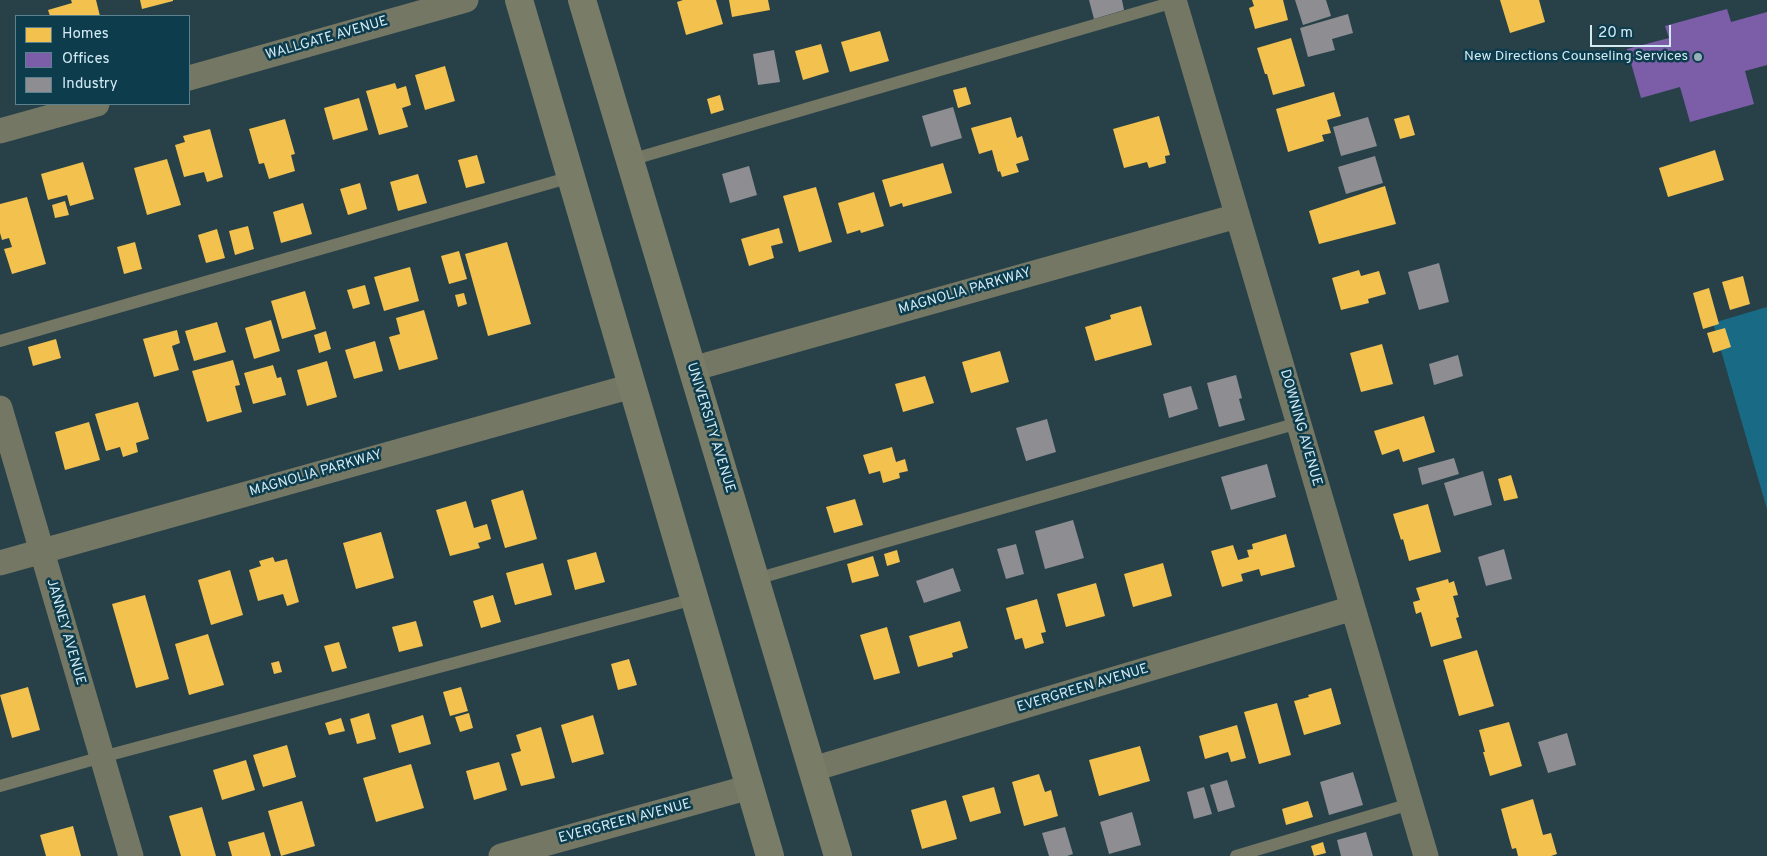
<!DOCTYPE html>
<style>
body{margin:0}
#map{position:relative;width:1767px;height:856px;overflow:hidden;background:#284149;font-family:Overpass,sans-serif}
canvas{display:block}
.legend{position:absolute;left:15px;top:15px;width:175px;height:90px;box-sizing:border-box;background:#0d3c4c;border:1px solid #5c828f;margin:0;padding:6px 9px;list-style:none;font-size:15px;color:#d2eaf4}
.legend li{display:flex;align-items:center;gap:10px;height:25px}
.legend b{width:25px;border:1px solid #5c828f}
.scale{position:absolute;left:1590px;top:25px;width:81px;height:22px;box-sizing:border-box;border:2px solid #d2eaf4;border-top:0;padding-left:6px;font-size:15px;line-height:18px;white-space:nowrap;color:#d2eaf4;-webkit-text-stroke:4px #0d3c4c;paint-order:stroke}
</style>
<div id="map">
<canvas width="1767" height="856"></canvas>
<ul class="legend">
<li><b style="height:14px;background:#f2c14e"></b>Homes</li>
<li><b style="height:14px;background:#7b5ea7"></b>Offices</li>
<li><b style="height:14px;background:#8d8d92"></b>Industry</li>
</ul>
<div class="scale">20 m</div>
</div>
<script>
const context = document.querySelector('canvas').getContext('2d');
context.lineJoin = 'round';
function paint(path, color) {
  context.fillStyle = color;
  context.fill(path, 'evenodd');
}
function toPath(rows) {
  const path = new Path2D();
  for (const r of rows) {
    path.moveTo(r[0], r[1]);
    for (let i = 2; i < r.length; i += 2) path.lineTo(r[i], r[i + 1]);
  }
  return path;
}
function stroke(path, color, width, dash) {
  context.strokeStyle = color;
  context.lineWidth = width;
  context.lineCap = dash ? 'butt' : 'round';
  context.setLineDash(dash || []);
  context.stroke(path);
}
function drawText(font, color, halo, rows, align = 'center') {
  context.font = font + ' Overpass,sans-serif';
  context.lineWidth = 5;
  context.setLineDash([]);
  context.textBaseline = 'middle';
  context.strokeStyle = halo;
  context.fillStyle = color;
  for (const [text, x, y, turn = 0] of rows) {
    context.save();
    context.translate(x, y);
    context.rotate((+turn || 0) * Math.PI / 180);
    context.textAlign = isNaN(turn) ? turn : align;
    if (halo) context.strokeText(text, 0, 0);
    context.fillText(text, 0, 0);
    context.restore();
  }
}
paint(toPath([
 [1767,307,1767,509,1713,323]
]), '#196b85');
paint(toPath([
 [71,0,96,0,100,16,50,16,48,10,72,3],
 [140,0,173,0,173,1,142,9],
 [683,0,716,0,723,24,686,35,677,2],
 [729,0,768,0,770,10,732,17],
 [1252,0,1283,0,1288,20,1255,29,1249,8,1254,6],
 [1500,0,1539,0,1545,22,1510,33],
 [880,31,889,61,850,72,841,42],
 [1291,38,1305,86,1273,95,1267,74,1265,74,1257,48],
 [821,44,829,72,803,80,795,51],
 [445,66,455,101,425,110,415,75],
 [395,83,397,89,406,86,411,105,402,108,408,127,379,135,366,91],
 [966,87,971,104,958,108,953,90],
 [1334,92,1341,116,1327,120,1331,133,1322,135,1324,141,1288,152,1276,109],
 [720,95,724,110,711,114,707,99],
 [359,98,368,130,333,140,324,108],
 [1409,115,1415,135,1400,139,1394,119],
 [1159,116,1170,155,1165,156,1166,163,1149,168,1147,162,1124,168,1113,129],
 [1011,117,1017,138,1022,136,1029,160,1016,164,1019,172,1002,177,1000,171,998,172,992,150,979,154,971,128],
 [285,119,295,154,291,155,295,171,269,179,264,163,259,164,249,129],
 [210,129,223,177,207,182,204,172,184,177,175,145,185,142,183,136],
 [1715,150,1724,180,1668,197,1659,168],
 [477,155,485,183,466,188,458,160],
 [167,159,181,205,147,215,134,168],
 [83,162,94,199,70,206,67,195,48,200,41,174],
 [943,163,952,193,903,207,902,203,890,207,882,180],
 [418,174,427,203,398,211,390,182],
 [360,183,367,209,348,215,340,189],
 [1385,186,1396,224,1319,244,1309,211],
 [816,187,832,242,799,252,783,196],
 [874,192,884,226,861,233,860,230,847,234,838,203],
 [27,197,46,264,12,274,4,249,12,247,9,238,2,240,0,233,0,204],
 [65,201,69,215,55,218,52,205],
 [303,203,312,234,281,243,273,212],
 [248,226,254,249,235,255,229,231],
 [779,228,783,243,771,246,774,258,749,266,741,239],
 [217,229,225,258,206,263,198,235],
 [135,242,142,269,124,274,117,247],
 [507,242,531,324,488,336,465,254],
 [459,251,467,279,449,284,441,256],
 [410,267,419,301,384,311,374,277],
 [1359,270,1361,276,1379,271,1386,294,1368,299,1369,303,1341,310,1332,278],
 [1743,276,1750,304,1730,310,1722,282],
 [365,285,370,304,353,309,347,290],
 [1709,288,1719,324,1703,329,1693,293],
 [305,291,316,329,282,339,271,301],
 [464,293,467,304,458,307,455,295],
 [1141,306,1152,345,1095,361,1085,327,1111,319,1110,315],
 [424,310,438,359,399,370,389,337,400,334,396,318],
 [271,320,280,351,254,359,245,328],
 [217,322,226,352,194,361,185,331],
 [1725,328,1731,347,1713,353,1707,333],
 [177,330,180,343,172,346,179,370,154,377,143,339],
 [326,331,331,349,319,353,314,335],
 [56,339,61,358,33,366,28,347],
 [375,341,383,371,354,379,345,350],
 [1382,344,1393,384,1361,392,1350,353],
 [1000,351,1009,382,971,393,962,362],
 [233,360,240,385,235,386,242,412,207,422,192,371],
 [327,361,337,397,307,406,297,370],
 [273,365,277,378,281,377,286,395,253,404,244,373],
 [925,376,934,403,903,412,895,384],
 [138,402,149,439,136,443,138,452,123,457,120,447,106,451,95,414],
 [1424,416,1435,452,1403,462,1399,449,1382,455,1374,431],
 [89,422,100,460,65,470,55,432],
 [892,447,896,462,905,459,908,471,899,473,900,478,883,483,880,471,869,474,863,455],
 [1511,475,1518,498,1504,501,1498,479],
 [523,490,537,539,505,548,491,500],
 [855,499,863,525,834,533,826,507],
 [466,501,474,528,487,524,491,539,478,543,480,548,450,556,436,510],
 [1428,504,1441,552,1409,561,1403,539,1401,540,1393,514],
 [381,532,394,578,356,589,343,543],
 [1286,534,1295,567,1261,576,1259,569,1241,574,1243,581,1222,587,1211,551,1233,545,1238,560,1249,557,1247,550,1253,549,1252,544],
 [897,550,900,562,887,566,884,554],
 [596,552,605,582,575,590,567,560],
 [873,556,879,576,852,583,847,564],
 [273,557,275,562,287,559,299,602,287,606,283,594,258,601,249,570,261,566,259,561],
 [543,563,552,595,515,605,506,573],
 [1163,563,1172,596,1133,607,1124,574],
 [230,570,243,615,211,625,198,580],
 [1448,579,1449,583,1454,581,1458,595,1453,596,1459,617,1456,618,1462,638,1431,647,1421,612,1416,614,1413,602,1420,600,1416,588],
 [1096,583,1105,616,1066,627,1057,594],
 [145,595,169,679,136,688,112,604],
 [493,595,501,622,481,628,473,601],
 [1037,599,1046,632,1041,633,1044,643,1025,649,1022,638,1015,640,1006,608],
 [416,621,423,646,399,652,392,627],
 [960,621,968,648,952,653,953,657,918,667,909,636],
 [887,627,900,673,874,680,860,635],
 [208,634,224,685,189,695,175,644],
 [339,642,347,668,332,672,324,646],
 [1477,650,1494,706,1459,716,1443,660],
 [629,659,637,685,618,690,611,664],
 [279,661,282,672,274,674,271,663],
 [28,687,40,730,12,738,0,695],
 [461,687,468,711,450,716,443,692],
 [1331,688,1341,724,1304,735,1294,701,1309,697,1308,695],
 [1277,703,1291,755,1259,764,1244,712],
 [369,713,376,739,357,744,350,719],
 [469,713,473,728,460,732,455,717],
 [423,715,431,744,399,753,391,725],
 [593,715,604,754,572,763,561,725],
 [341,718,345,731,329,735,325,723],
 [1509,722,1522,766,1490,776,1483,752,1485,752,1479,730],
 [1237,725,1246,758,1231,762,1228,752,1205,759,1199,736],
 [541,727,555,778,521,786,511,754,521,751,516,735],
 [287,745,296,777,263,787,253,755],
 [1140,746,1150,781,1099,796,1089,760],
 [246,760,255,790,222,800,213,770],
 [499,762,507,790,474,800,466,771],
 [411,764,424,808,376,822,363,778],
 [1039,774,1045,792,1051,790,1058,816,1024,826,1012,782],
 [994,787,1001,813,970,822,962,796],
 [1533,799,1543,835,1551,833,1557,854,1551,856,1518,856,1516,848,1512,849,1501,809],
 [946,800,957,839,922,849,911,810],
 [302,801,315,846,281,856,268,811],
 [1308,801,1313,817,1286,825,1282,809],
 [202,807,216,856,181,856,169,816],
 [73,826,81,856,46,856,40,835],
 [264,832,271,856,232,856,228,842],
 [1323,842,1326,853,1314,856,1311,846]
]), '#f2c14e');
paint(toPath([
 [1727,9,1731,22,1767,12,1767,65,1745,71,1754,104,1690,122,1680,87,1641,98,1627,49,1669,38,1665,26]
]), '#7b5ea7');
paint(toPath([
 [1089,0,1122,0,1124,10,1094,19],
 [1295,0,1326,0,1331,16,1303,25],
 [1348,14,1353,33,1332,39,1335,50,1308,57,1300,28],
 [774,50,780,82,758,85,753,54],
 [953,107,962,138,931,147,922,116],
 [1368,117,1377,146,1341,156,1333,127],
 [1375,156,1383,183,1346,194,1338,167],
 [749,166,757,195,730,203,722,174],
 [1439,263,1449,302,1419,310,1408,272],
 [1458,355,1463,376,1434,385,1429,364],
 [1236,375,1242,398,1239,399,1245,420,1219,427,1207,383],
 [1191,386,1198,409,1169,418,1163,394],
 [1047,419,1056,452,1026,461,1016,428],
 [1454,458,1459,474,1422,485,1418,468],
 [1267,464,1276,497,1231,510,1221,477],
 [1483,471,1492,505,1454,516,1444,483],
 [1073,520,1084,558,1045,569,1035,531],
 [1016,544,1024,574,1006,579,997,549],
 [1504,549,1512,579,1486,586,1478,557],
 [953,568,961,591,924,603,916,581],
 [1567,733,1576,765,1548,773,1538,742],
 [1353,772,1363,805,1329,815,1320,782],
 [1227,780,1235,807,1218,812,1210,785],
 [1204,787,1212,814,1194,819,1187,792],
 [1132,812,1141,845,1109,854,1100,822],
 [1065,827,1073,854,1067,856,1049,856,1042,833],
 [1366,832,1373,856,1341,856,1337,840]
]), '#8d8d92');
stroke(toPath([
 [630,160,1174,2],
 [0,341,571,177],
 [756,579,1298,423],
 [0,786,102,757,694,599],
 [1236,856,1410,804]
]), '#747764', 12);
stroke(toPath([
 [1174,0,1426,856],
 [189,78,466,0],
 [0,131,97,104],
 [692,369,1237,216],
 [0,408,131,856],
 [0,563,632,386],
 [813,769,1353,608],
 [501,856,750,787]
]), '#747764', 25);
stroke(toPath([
 [519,0,770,856],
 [582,0,838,856]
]), '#797d68', 28);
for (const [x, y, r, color] of [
 [1698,57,5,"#96afb8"]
]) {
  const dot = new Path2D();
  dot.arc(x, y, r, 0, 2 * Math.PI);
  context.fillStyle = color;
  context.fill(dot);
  stroke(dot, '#0d3c4c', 2);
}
drawText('14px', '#d2eaf4', '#0d3c4c', [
 ["WALLGATE AVENUE",327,39,-16],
 ["MAGNOLIA PARKWAY",965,292,-16],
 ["UNIVERSITY AVENUE",710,428,73],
 ["DOWNING AVENUE",1300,428,74],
 ["MAGNOLIA PARKWAY",316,474,-16],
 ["JANNEY AVENUE",65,632,74],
 ["EVERGREEN AVENUE",1083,689,-17],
 ["EVERGREEN AVENUE",625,822,-15]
]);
drawText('14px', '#d2eaf4', '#0d3c4c', [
 ["New Directions Counseling Services",1688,57]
], 'right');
</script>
